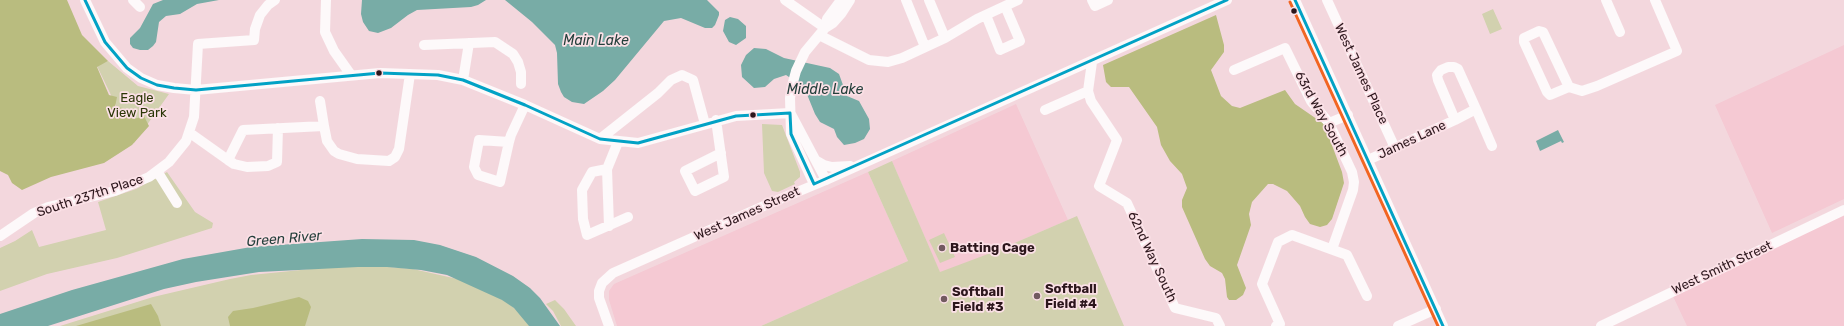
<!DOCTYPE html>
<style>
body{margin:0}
canvas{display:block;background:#f3d7dd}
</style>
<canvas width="1844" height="326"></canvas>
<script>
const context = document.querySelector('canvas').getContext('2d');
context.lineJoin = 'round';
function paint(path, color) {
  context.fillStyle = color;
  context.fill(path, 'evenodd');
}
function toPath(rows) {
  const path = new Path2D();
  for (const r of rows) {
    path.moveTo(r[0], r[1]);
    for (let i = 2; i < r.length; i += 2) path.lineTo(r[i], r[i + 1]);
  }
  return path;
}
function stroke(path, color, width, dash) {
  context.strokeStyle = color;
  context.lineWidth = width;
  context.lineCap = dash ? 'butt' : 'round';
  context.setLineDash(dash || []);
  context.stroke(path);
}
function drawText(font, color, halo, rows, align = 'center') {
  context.font = font + ' Rubik,sans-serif';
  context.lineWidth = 3.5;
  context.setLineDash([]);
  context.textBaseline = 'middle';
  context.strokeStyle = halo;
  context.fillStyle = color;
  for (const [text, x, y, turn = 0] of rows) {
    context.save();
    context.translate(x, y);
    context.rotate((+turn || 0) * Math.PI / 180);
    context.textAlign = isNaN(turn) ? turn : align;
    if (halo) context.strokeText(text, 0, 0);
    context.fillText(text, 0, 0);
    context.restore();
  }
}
paint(toPath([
 [1844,45,1844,199,1772,233,1715,105],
 [1016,104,1068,220,941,275,892,161],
 [868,172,908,261,761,326,617,326,609,300,609,291,614,284],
 [1844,210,1844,326,1687,326,1671,292]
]), '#f5c9d3');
paint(toPath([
 [1493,9,1502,29,1490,34,1482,14],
 [108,61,138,86,169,94,134,143,97,66],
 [762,124,782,125,800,172,800,177,794,182,795,184,778,192,772,191,764,173],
 [892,161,940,272,996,251,1077,216,1124,326,761,326,908,261,868,172],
 [167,172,195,212,213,223,212,228,117,258,47,274,0,291,0,248,15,241,32,230,39,247,106,230,98,202,136,189],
 [944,233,955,257,940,263,929,240],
 [331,267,389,267,413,269,462,280,507,302,519,312,530,326,60,326,153,297,230,279,251,275],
 [555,300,564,309,576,326,561,326,553,311,546,304]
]), '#d2d1af');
paint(toPath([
 [0,0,67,0,82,35,108,61,97,67,109,95,117,97,115,107,123,108,134,119,144,116,149,126,132,145,104,163,51,177,22,190,12,183,8,175,0,171],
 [1216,15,1224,45,1224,52,1211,70,1221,96,1232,106,1240,108,1285,90,1295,104,1324,124,1342,172,1344,183,1332,219,1327,225,1320,227,1310,224,1305,217,1300,206,1287,191,1273,184,1268,184,1252,202,1249,214,1251,225,1237,265,1246,288,1243,295,1236,300,1229,300,1227,297,1225,279,1222,273,1210,266,1205,259,1182,207,1182,200,1187,188,1182,174,1170,161,1161,145,1157,127,1129,87,1111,87,1106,82,1103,65],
 [299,297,308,301,311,307,305,326,230,326,228,317,233,311,253,308],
 [151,304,158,316,161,326,76,326]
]), '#b9bc7f');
paint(toPath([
 [163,0,219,0,197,4,180,14,166,16,159,22,156,42,153,46,148,50,140,50,133,48,130,44,130,38,140,28,153,4],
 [362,0,486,0,478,5,471,7,417,10,408,15,391,28,378,33,369,31,363,22,361,14],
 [505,0,707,0,719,12,719,15,715,25,712,28,705,28,681,18,664,21,615,80,603,91,584,104,572,102,564,97,561,92,558,84,557,53,555,45,532,22],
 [730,17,738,19,746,26,746,38,736,45,729,42,723,31,725,20],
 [754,48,766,49,784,58,830,68,839,74,847,96,859,101,869,119,870,129,864,139,855,143,844,145,837,137,834,129,820,122,815,114,804,87,786,75,774,79,765,87,754,88,742,77,741,65,746,55],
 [1558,130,1564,142,1562,143,1561,141,1540,151,1536,141],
 [362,239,414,240,440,245,476,257,513,276,530,288,540,298,560,326,529,326,514,308,502,300,447,275,421,270,387,267,358,267,259,272,196,282,164,289,48,326,0,326,0,314,72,290,183,259,251,247]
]), '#78aca6');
stroke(toPath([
 [85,0,105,42,127,68,141,78,157,85,174,88,196,90,380,73,438,75,463,80,525,105,600,139,638,143,736,116,790,113],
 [133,0,140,7],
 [326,0,325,32,334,51,351,75],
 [785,0,825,28],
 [906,0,925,47],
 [929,0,945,38],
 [1092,0,1095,6,1108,0],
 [1295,0,1443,326],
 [1327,0,1395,148],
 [1606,0,1620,32],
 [986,15,1000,50,1020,41,1005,6],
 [825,28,827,19,841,0],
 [819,35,869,60,888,62,902,58,945,38,977,19,1018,0],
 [424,45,495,42,513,54,518,62,521,72,521,84],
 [1092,62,1088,91,1091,101,1117,140,1099,186,1127,203,1175,308,1216,318,1220,326],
 [1234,70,1285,48,1311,101,1329,123,1352,172,1354,182,1353,190,1332,249],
 [463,80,469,43],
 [1569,87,1550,95,1547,92,1524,42,1524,38,1539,31,1543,32,1569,87,1582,91,1597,86,1677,51,1655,0],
 [320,101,324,126],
 [1476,109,1458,69,1454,67,1448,67,1441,70,1437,75,1438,80,1455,120,1476,109,1492,146],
 [1045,110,1088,91],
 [791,114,826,180],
 [716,120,724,177,695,191,685,171,721,153],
 [1329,123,1348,115],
 [190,133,228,160,243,130,324,126,327,141,334,151,339,154,357,159,389,161,395,157,399,149,410,74],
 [600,139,658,93,671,80,682,75,693,80,705,124],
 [509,142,479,140,474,167,478,175,500,182,509,142,511,135,525,105],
 [228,160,234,164,247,167,268,166,277,162,278,128],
 [1368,160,1455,120],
 [817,161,824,165,832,167,850,166],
 [607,169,592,172,582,190,583,219,587,235,628,217],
 [157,171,177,203],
 [814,184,791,134,790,98,792,86,796,71,805,52,825,28,833,23,841,14,850,0],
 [609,226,607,169,618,142],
 [0,236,34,213,48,207,115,191,149,177,169,162,186,141,194,117,198,44,254,40,255,29,260,15,268,5,275,0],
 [609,326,599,298,599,291,602,283,613,273,766,205,826,180,1227,0],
 [1276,326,1280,324,1262,284,1278,242,1292,235,1347,255,1367,296],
 [1398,326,1436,309],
 [1601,326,1844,210]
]), '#fdf9fa', 10);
stroke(toPath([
 [85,0,105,42,127,68,141,78,157,85,174,88,196,90,380,73,438,75,463,80,525,105,600,139,638,143,736,116,790,113],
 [1295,0,1443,326],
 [790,113,791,134,814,184,1227,0]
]), '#02a2c5', 3);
stroke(toPath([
 [1290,2,1438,326]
]), '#f26522', 3);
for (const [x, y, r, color] of [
 [1294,11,3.5,"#2c161c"],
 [379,73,3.5,"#2c161c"],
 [753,115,3.5,"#2c161c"],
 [942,248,4,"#725a60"],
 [1037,296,4,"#725a60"],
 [944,299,4,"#725a60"]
]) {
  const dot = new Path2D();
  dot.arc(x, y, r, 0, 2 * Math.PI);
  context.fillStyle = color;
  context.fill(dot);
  stroke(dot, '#fbe0e6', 1.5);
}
drawText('13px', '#2c161c', '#fbe0e6', [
 ["West James Place",1361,74,65],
 ["63rd Way South",1321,114,61],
 ["James Lane",1412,140,-25],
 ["South 237th Place",90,196,-18],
 ["West James Street",747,214,-24],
 ["62nd Way South",1152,257,65],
 ["West Smith Street",1722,268,-25]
]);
drawText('13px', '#2a3606', '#fbe0e6', [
 ["Eagle",137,98],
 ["View Park",137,113]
]);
drawText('bold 13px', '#2c161c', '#fbe0e6', [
 ["Batting Cage",950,248],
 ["Softball",1045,289],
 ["Field #4",1045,304],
 ["Softball",952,292],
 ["Field #3",952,307]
], 'left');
drawText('italic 14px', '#243f3b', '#fbe0e6', [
 ["Main Lake",596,41],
 ["Middle Lake",825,90],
 ["Green River",284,239,-5]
]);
</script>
